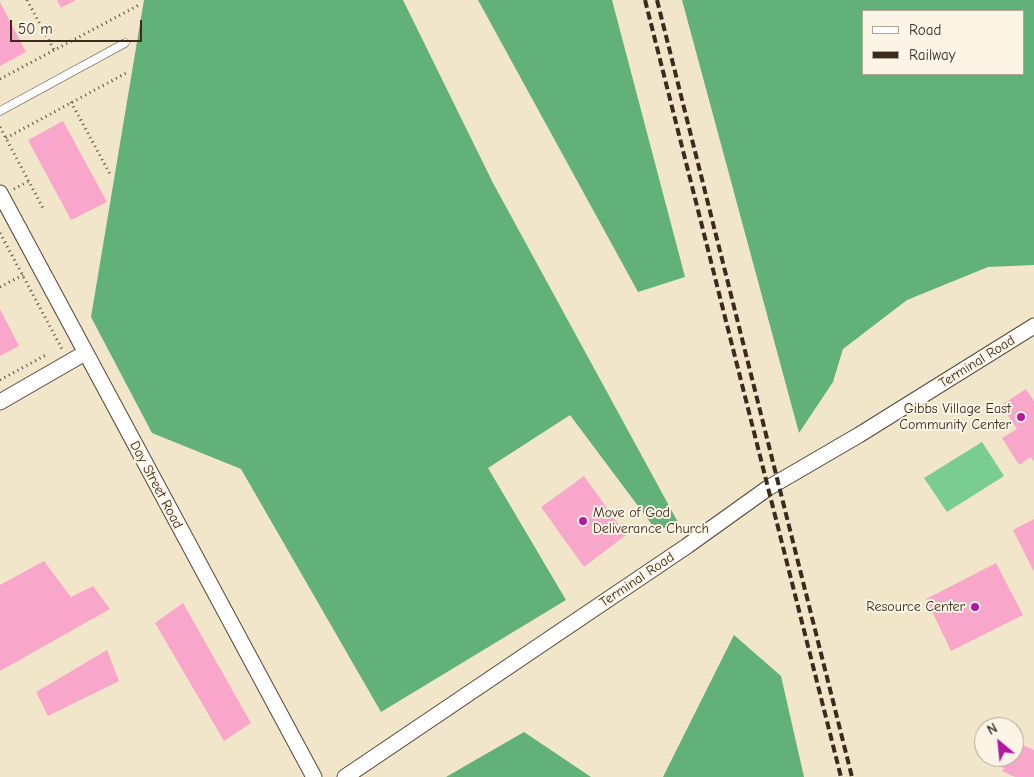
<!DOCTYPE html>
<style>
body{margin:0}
#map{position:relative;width:1034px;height:777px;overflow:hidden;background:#f2e6ca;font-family:"Comic Neue",sans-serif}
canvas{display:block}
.legend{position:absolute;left:862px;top:10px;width:162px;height:65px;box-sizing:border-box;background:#fcf5e5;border:1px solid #afa495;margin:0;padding:6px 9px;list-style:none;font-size:15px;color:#3b2a1e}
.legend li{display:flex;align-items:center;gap:10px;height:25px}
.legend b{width:25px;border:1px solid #afa495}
.north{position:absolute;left:974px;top:717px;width:50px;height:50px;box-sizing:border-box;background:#fcf5e5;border:1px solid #afa495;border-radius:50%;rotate:332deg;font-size:14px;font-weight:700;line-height:20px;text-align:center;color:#3b2a1e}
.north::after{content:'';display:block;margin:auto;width:18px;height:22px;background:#b5179e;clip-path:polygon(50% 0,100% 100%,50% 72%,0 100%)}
.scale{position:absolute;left:10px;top:20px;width:132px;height:22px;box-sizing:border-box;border:2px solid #3b2a1e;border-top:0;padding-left:6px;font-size:15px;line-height:18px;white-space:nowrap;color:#3b2a1e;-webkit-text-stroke:4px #fcf5e5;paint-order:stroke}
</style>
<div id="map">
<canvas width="1034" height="777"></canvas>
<ul class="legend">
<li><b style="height:6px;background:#fff"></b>Road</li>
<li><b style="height:6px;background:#3b2a1e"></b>Railway</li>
</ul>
<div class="north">N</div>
<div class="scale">50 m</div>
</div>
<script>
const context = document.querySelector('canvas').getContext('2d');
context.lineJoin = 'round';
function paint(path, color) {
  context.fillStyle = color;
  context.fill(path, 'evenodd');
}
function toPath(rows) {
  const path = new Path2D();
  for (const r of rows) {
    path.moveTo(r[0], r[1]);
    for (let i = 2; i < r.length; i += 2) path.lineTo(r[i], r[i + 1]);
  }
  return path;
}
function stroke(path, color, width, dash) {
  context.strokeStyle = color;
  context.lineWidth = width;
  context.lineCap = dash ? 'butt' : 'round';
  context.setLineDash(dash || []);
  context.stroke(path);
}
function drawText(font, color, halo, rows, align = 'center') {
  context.font = font + ' "Comic Neue",sans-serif';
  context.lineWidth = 4;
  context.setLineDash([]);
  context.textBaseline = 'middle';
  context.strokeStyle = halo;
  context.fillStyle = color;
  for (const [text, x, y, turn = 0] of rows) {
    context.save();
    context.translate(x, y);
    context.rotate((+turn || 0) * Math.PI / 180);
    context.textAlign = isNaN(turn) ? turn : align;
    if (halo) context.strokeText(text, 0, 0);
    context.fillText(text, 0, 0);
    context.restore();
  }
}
paint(toPath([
 [982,442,1004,476,947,512,924,478]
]), '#79cd90');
paint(toPath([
 [144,0,403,0,493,183,679,524,656,530,570,415,488,468,566,600,381,712,241,469,152,433,91,317],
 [478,0,612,0,685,277,638,292],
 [682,0,1034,0,1034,265,988,267,907,300,843,349,833,382,799,433],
 [1023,11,1023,74,863,74,863,11],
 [734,635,781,676,804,777,663,777],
 [524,732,591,777,446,777]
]), '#62b07a');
paint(toPath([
 [57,0,76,0,61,8],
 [0,2,26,52,0,66],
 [63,121,107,202,71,220,28,140],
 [0,309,19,346,0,356],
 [1026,389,1034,401,1034,462,1031,457,1019,465,1002,438,1017,429,1001,405],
 [584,476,626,535,584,567,541,507],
 [1034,519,1034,572,1013,530],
 [44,561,71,597,93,586,110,609,0,671,0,585],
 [996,563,1023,615,951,651,926,599],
 [183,603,251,723,224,741,155,623],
 [107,650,119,681,48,716,36,692],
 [1014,741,1034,750,1034,777,1015,777,1002,771,1004,768,985,759,986,757,1014,757]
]), '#f8a7ca');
const service = toPath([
 [0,111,125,43]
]);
const minor = toPath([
 [0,193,314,777],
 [0,402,85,353],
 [345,777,687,546,768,488,859,435,1034,326]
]);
stroke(service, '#564638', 9);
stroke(minor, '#564638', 17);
stroke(toPath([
 [27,0,54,50],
 [0,79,139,5],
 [71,102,110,174],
 [0,127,44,210],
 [6,138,128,72],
 [14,189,29,181],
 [0,233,62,349],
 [0,287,23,275],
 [0,380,46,355]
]), '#564638', 3, [1, 4]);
stroke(service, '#fff', 8);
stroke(minor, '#fff', 15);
stroke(toPath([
 [645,0,841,777],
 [657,0,852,777]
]), '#3b2a1e', 4, [8, 4]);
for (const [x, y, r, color] of [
 [1021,417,5,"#b5179e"],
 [583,521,5,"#b5179e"],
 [975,607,5,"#b5179e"]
]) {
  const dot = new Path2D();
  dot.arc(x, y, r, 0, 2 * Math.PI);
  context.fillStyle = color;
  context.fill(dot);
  stroke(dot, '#fcf5e5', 2);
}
drawText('14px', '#3b2a1e', '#fcf5e5', [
 ["Terminal Road",977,362,-32],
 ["Day Street Road",156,485,62],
 ["Terminal Road",637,580,-34]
]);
drawText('14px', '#3b2a1e', '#fcf5e5', [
 ["Gibbs Village East",1011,409],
 ["Community Center",1011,425],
 ["Move of God",593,513,"left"],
 ["Deliverance Church",593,529,"left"],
 ["Resource Center",965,607]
], 'right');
</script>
